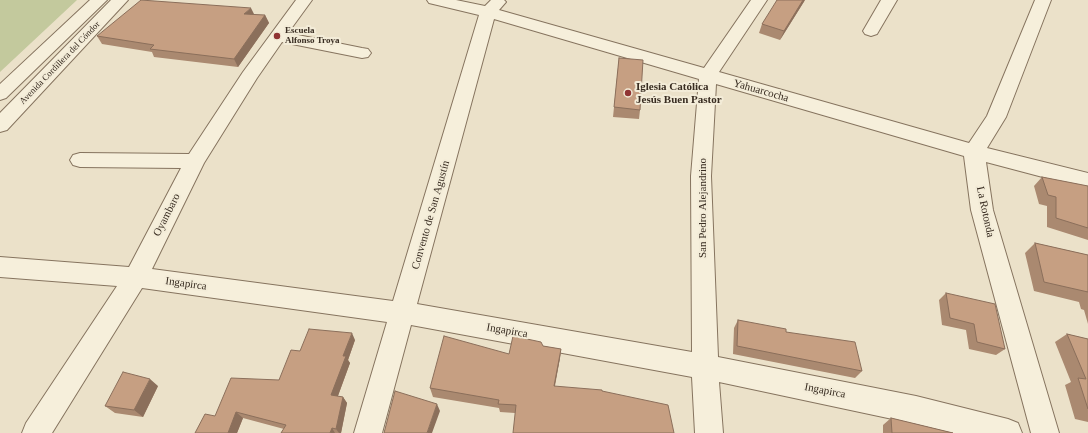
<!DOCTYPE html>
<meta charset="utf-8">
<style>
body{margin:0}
canvas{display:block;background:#ebe1c9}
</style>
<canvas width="1088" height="433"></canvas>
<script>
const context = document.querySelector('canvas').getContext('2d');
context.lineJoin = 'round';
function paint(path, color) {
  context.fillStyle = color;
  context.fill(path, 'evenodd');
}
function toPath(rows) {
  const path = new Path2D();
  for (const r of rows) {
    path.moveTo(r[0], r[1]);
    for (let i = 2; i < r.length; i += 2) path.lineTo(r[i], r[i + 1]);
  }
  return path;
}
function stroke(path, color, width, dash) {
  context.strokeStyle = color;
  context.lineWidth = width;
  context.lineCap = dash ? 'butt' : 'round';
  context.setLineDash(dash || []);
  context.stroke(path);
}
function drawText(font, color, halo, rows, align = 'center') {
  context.font = font + ' "Times New Roman",serif';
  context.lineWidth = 4;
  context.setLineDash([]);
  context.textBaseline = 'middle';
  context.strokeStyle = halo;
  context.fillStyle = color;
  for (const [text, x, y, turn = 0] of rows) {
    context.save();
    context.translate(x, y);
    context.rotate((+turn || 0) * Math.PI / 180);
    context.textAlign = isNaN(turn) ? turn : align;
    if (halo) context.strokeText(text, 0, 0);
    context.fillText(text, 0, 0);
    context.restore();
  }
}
paint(toPath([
 [0,0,77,0,0,72]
]), '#c3c99d');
const minor = toPath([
 [90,0,107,0,6,98,0,100,0,84,90,0],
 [111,0,128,0,7,130,0,132,0,113,111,0],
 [296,0,312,0,288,33,362,48,368,49,371,53,368,57,362,58,282,42,257,78,204,163,152,269,393,301,479,15,429,3,427,0,456,0,485,6,491,0,504,0,506,2,499,10,704,68,751,0,767,0,719,72,969,143,987,116,1035,0,1051,0,1006,117,987,148,1088,173,1088,189,986,162,993,210,1059,433,1031,433,971,210,964,156,716,84,711,176,718,357,916,396,1008,419,1018,423,1022,433,953,433,916,424,719,382,723,433,695,433,692,377,411,325,382,433,354,433,387,322,142,288,52,433,22,433,26,423,117,286,0,277,0,257,129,267,181,168,80,167,73,165,70,160,73,155,80,153,189,154,243,72,296,0],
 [494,19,699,79,691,176,692,352,417,304,494,19],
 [881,0,897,0,877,34,871,36,865,34,863,31,881,0]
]);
stroke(minor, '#86745f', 2);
paint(minor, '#f6efdb');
paint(toPath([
 [805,0,780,40,759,33,762,24],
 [254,15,265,15,269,23,238,67,154,57,152,52,102,44,97,36],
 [619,58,640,110,639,119,613,117],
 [1042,177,1088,186,1088,240,1047,227,1047,206,1039,204,1034,186],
 [1035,243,1088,255,1088,324,1084,310,1081,309,1079,302,1034,291,1025,253],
 [946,293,1005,349,996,355,969,349,966,330,942,325,939,300],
 [738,320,786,332,862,371,855,378,733,354,734,328],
 [1067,334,1088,339,1088,422,1075,419,1065,385,1071,382,1055,342],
 [355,340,348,360,350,363,338,396,343,397,347,403,341,433,281,433,284,429,243,418,237,433,195,433,215,416,279,380,300,351],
 [543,346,561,349,560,358,555,386,515,413,500,412,499,408,433,397,430,388,509,354],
 [158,386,143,417,115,413,105,406],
 [891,418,953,433,883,433,883,425]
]), '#aa8970');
paint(toPath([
 [803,0,805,0,780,40,784,31],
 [251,8,255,16,244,14],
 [265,15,269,23,238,67,234,59],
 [352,333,355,340,348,360,350,363,336,401,331,395,343,356],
 [561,349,560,358,553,394,554,386],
 [150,379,158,386,143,417,134,410],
 [343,397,347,403,341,433,339,433,336,429],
 [437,404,440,411,432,433,427,433],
 [236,412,243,418,237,433,228,433],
 [332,428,335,433,330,433]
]), '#8b6f5b');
const building = toPath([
 [141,0,251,8,244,14,265,15,234,59,150,49,154,45,97,36,141,0],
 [777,0,803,0,784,31,762,24,777,0],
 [619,58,643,60,640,110,614,107,619,58],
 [1042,177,1088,186,1088,228,1056,218,1056,197,1048,195,1042,177],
 [1035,243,1088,255,1088,292,1044,282,1035,243],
 [946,293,995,304,1005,349,977,342,974,324,950,318,946,293],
 [738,320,786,329,786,332,855,342,862,371,737,346,738,320],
 [309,329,352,333,343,356,346,356,331,395,343,397,336,429,332,428,330,433,281,433,286,425,236,412,228,433,195,433,205,414,215,416,231,378,279,380,291,350,300,351,309,329],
 [1067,334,1088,339,1088,409,1078,378,1086,379,1067,334],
 [444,336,509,354,513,336,541,342,543,346,561,349,554,386,602,390,602,391,668,405,674,433,513,433,516,405,498,404,499,400,430,388,444,336],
 [123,372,150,379,134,410,105,406,123,372],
 [395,391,437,404,427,433,384,433,395,391],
 [891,418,953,433,892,433,891,418]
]);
paint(building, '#c69f82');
stroke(building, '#8b6f5b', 1);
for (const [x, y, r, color] of [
 [277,36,4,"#903433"],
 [628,93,4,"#903433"]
]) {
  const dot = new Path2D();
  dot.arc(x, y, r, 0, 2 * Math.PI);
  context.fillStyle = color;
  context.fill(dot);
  stroke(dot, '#f3ecd8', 1.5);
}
drawText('bold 9px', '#382c21', '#f3ecd8', [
 ["Escuela",285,31],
 ["Alfonso Troya",285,41]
], 'left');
drawText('9px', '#382c21', '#f3ecd8', [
 ["Avenida Cordillera del Cóndor",60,63,-46]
]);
drawText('bold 11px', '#382c21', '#f3ecd8', [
 ["Iglesia Católica",636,87],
 ["Jesús Buen Pastor",636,100]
], 'left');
drawText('11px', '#382c21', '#f3ecd8', [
 ["Yahuarcocha",761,91,16],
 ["San Pedro Alejandrino",703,208,-90],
 ["La Rotonda",985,212,78],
 ["Oyambaro",167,215,-63],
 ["Convento de San Agustín",431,215,-74],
 ["Ingapirca",186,284,8],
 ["Ingapirca",507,331,10],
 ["Ingapirca",825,391,11]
]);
</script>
